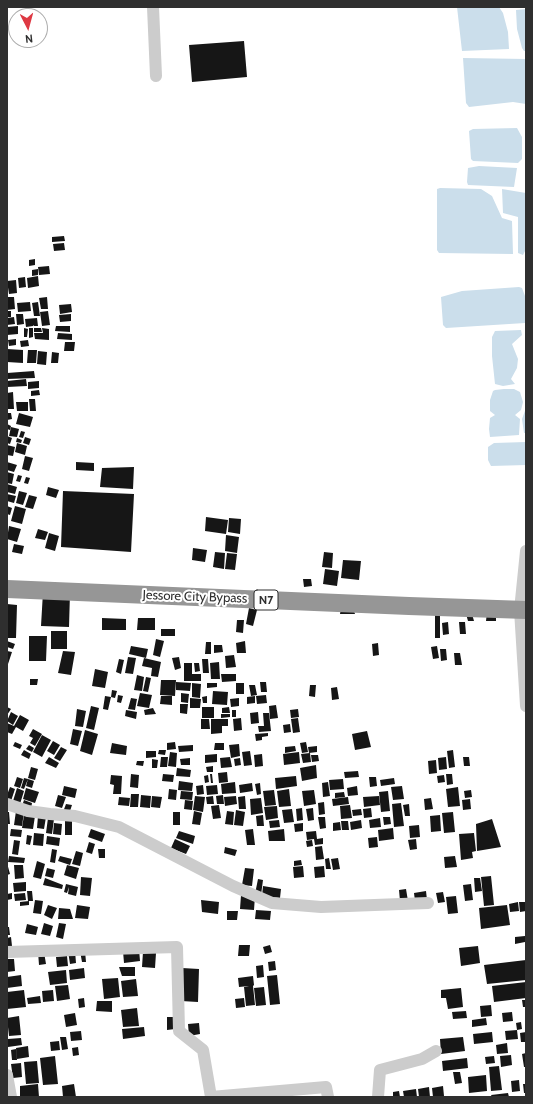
<!DOCTYPE html>
<style>
body{margin:0}
#map{position:relative;width:533px;height:1104px;overflow:hidden;background:#fff;font-family:Cabin,sans-serif}
canvas{display:block}
.frame{position:absolute;inset:0;border:8px solid #2f2f2f;pointer-events:none}
.north{position:absolute;left:8px;top:8px;width:40px;height:40px;box-sizing:border-box;background:#fff;border:1px solid #acacac;border-radius:50%;rotate:174deg;font-size:11px;font-weight:700;line-height:16px;text-align:center;color:#2f2f2f}
.north::after{content:'';display:block;margin:auto;width:14px;height:18px;background:#de3943;clip-path:polygon(50% 0,100% 100%,50% 72%,0 100%)}
</style>
<div id="map">
<canvas width="533" height="1104"></canvas>
<div class="frame"></div>
<div class="north">N</div>
</div>
<script>
const context = document.querySelector('canvas').getContext('2d');
context.lineJoin = 'round';
function paint(path, color) {
  context.fillStyle = color;
  context.fill(path, 'evenodd');
}
function toPath(rows) {
  const path = new Path2D();
  for (const r of rows) {
    path.moveTo(r[0], r[1]);
    for (let i = 2; i < r.length; i += 2) path.lineTo(r[i], r[i + 1]);
  }
  return path;
}
function stroke(path, color, width, dash) {
  context.strokeStyle = color;
  context.lineWidth = width;
  context.lineCap = dash ? 'butt' : 'round';
  context.setLineDash(dash || []);
  context.stroke(path);
}
function drawText(font, color, halo, rows, align = 'center') {
  context.font = font + ' Cabin,sans-serif';
  context.lineWidth = 4;
  context.setLineDash([]);
  context.textBaseline = 'middle';
  context.strokeStyle = halo;
  context.fillStyle = color;
  for (const [text, x, y, turn = 0] of rows) {
    context.save();
    context.translate(x, y);
    context.rotate((+turn || 0) * Math.PI / 180);
    context.textAlign = isNaN(turn) ? turn : align;
    if (halo) context.strokeText(text, 0, 0);
    context.fillText(text, 0, 0);
    context.restore();
  }
}
paint(toPath([
 [457,7,499,7,503,13,508,32,509,49,462,51],
 [526,9,526,51,524,51,522,48,517,29,516,10],
 [463,58,526,59,526,104,513,102,469,107,466,103],
 [517,128,522,137,522,159,518,163,473,161,471,159,469,131,473,129],
 [479,166,517,168,514,187,468,185,467,182,468,168],
 [440,188,481,189,492,196,502,218,512,221,513,254,439,253,437,250,437,189],
 [502,189,526,193,526,249,523,255,518,253,518,217,503,213],
 [519,287,522,288,525,296,525,323,446,328,443,325,441,297,462,291],
 [521,330,522,335,512,344,518,359,517,368,511,379,515,384,503,386,495,384,492,356,492,337,495,331],
 [504,389,514,389,520,392,523,402,521,410,515,415,520,419,519,435,490,437,489,429,490,418,495,415,490,411,490,400,493,391,495,390],
 [526,408,526,433,524,433,522,419],
 [526,442,526,465,491,466,488,460,488,447,494,443]
]), '#cbdeeb');
paint(toPath([
 [244,41,247,77,192,82,189,45],
 [64,236,65,241,52,242,52,237],
 [64,243,65,250,54,251,53,244],
 [35,259,35,265,29,266,29,260],
 [49,266,50,274,39,275,38,267],
 [38,269,38,275,32,276,32,270],
 [38,276,39,286,28,288,27,278],
 [25,277,26,287,19,288,18,278],
 [16,280,17,293,9,294,7,281],
 [7,297,14,297,15,309,7,310],
 [47,297,48,309,41,309,39,298],
 [30,302,31,311,18,312,17,303],
 [38,302,40,316,34,316,32,303],
 [71,304,72,312,60,314,59,305],
 [7,311,11,311,11,317,7,317],
 [48,311,50,325,42,326,40,312],
 [16,314,23,314,24,324,17,325],
 [71,314,71,321,60,322,59,315],
 [14,317,15,324,7,325,7,318],
 [37,318,38,326,34,326,33,325,33,326,26,327,25,319],
 [18,326,18,334,7,335,7,327],
 [56,326,70,326,70,332,55,331],
 [24,328,28,329,27,337,24,337],
 [29,328,33,328,33,337,29,338],
 [34,328,41,328,42,332,34,332],
 [42,328,49,329,49,340,35,339,34,333,43,333],
 [58,333,72,334,72,340,57,339],
 [16,339,16,345,9,346,8,340],
 [28,340,29,346,21,347,20,341],
 [65,342,75,342,74,351,64,351],
 [7,349,23,350,23,363,7,362],
 [28,350,37,350,36,363,27,363],
 [38,351,47,352,46,365,37,364],
 [52,352,59,353,58,363,51,363],
 [34,371,35,378,7,379,7,373],
 [26,379,27,386,7,387,7,381],
 [39,381,39,388,28,389,28,382],
 [39,390,40,395,31,396,31,391],
 [13,392,14,409,7,409,7,393],
 [29,399,35,399,36,411,30,411],
 [16,402,28,402,28,411,17,411],
 [7,413,11,413,12,419,7,420],
 [19,413,33,417,30,427,16,424],
 [7,424,11,426,10,430,7,429],
 [11,427,19,429,17,437,9,436],
 [21,431,25,432,23,438,19,437],
 [7,436,12,438,10,444,7,443],
 [25,437,31,439,29,445,23,443],
 [17,438,22,440,21,443,16,442],
 [17,443,27,446,25,455,15,452],
 [7,445,15,447,13,456,7,455],
 [25,456,33,458,29,471,22,469],
 [7,462,17,465,14,472,7,470],
 [76,462,94,463,94,471,76,470],
 [134,467,133,489,100,487,102,468],
 [7,472,14,474,12,484,7,483],
 [18,475,22,476,20,482,16,481],
 [26,477,30,478,28,484,24,483],
 [7,484,17,487,15,494,7,492],
 [48,487,59,490,56,498,46,495],
 [19,491,27,493,23,505,16,503],
 [63,491,134,494,131,552,61,547],
 [7,494,16,496,14,503,7,501],
 [29,495,37,497,33,509,25,507],
 [7,506,12,508,10,515,7,514],
 [15,506,26,509,22,524,11,521],
 [206,517,228,520,226,534,205,531],
 [229,518,241,519,240,534,228,532],
 [9,526,21,529,17,542,7,539],
 [38,529,48,532,45,540,35,538],
 [49,533,59,536,55,551,45,548],
 [226,535,239,537,237,553,225,551],
 [14,544,24,546,22,554,12,552],
 [193,548,207,550,205,562,192,560],
 [215,552,225,553,224,569,213,567],
 [324,552,333,553,332,568,322,567],
 [227,553,237,554,235,570,225,569],
 [343,560,361,561,359,580,341,578],
 [325,569,339,571,337,586,323,584],
 [303,579,311,579,312,586,304,587],
 [43,592,70,593,69,627,41,626],
 [7,604,17,605,16,638,7,638],
 [249,608,257,610,253,626,246,624],
 [341,608,353,608,355,614,340,614],
 [487,612,496,614,496,621,486,621],
 [466,614,472,614,474,621,468,621],
 [435,615,440,616,440,638,435,638],
 [102,618,126,619,126,630,102,630],
 [138,618,155,618,155,630,137,630],
 [237,620,244,620,243,633,236,632],
 [448,622,449,634,443,635,442,623],
 [459,622,465,622,466,634,460,634],
 [161,629,175,629,175,636,161,636],
 [51,631,67,631,67,649,51,649],
 [29,636,47,636,46,661,29,661],
 [156,639,164,641,160,657,153,655],
 [7,641,15,644,13,649,7,647],
 [245,641,246,653,237,653,236,643],
 [206,642,211,642,211,654,205,654],
 [378,643,379,655,373,656,372,644],
 [214,645,222,645,223,652,214,653],
 [131,646,148,649,146,658,129,654],
 [437,646,439,658,433,659,431,647],
 [440,649,446,649,447,660,441,661],
 [7,651,12,652,7,667],
 [63,651,75,652,71,675,58,673],
 [454,653,460,653,462,665,455,665],
 [234,655,236,667,226,668,225,656],
 [128,657,136,658,133,674,125,673],
 [179,657,181,668,175,670,172,658],
 [144,658,161,662,158,677,151,676,152,668,142,666],
 [119,659,124,660,121,674,116,672],
 [202,659,208,659,209,673,203,673],
 [219,662,220,679,211,679,210,663],
 [184,663,192,663,192,674,201,674,201,681,184,681],
 [194,663,199,663,200,671,195,672],
 [95,669,108,672,105,688,92,686],
 [221,674,236,674,236,681,222,682],
 [137,675,144,677,142,691,134,690],
 [146,677,151,678,148,692,143,691],
 [30,679,38,679,37,685,30,685],
 [161,680,176,680,175,696,160,695],
 [176,682,191,683,190,691,176,690],
 [260,682,266,682,267,692,261,692],
 [192,683,201,684,200,698,192,697],
 [207,683,217,683,217,687,207,688],
 [236,683,244,683,244,694,236,694],
 [249,685,255,685,257,695,251,696],
 [310,685,316,685,315,697,309,696],
 [337,687,339,699,332,700,331,688],
 [112,690,117,691,115,698,111,697],
 [213,691,228,692,227,705,212,704],
 [140,693,152,695,149,708,137,706],
 [181,693,189,694,188,703,181,702],
 [118,695,123,696,121,703,117,702],
 [266,695,267,703,257,704,256,696],
 [105,696,111,697,108,710,103,709],
 [161,696,172,696,172,705,160,704],
 [207,696,207,703,203,703,202,697],
 [255,696,255,703,247,704,247,697],
 [131,698,137,699,135,710,128,709],
 [190,698,201,699,200,708,190,708],
 [239,698,239,706,231,707,230,699],
 [180,704,188,704,187,714,180,713],
 [276,705,278,718,270,719,269,706],
 [91,706,99,708,94,730,86,728],
 [7,707,11,709,7,715],
 [202,707,214,707,214,718,202,718],
 [229,707,230,713,222,713,222,708],
 [153,708,156,714,145,715,144,710],
 [77,709,86,711,83,727,75,726],
 [298,709,299,717,291,718,290,710],
 [126,710,137,712,136,719,125,716],
 [232,710,236,710,236,717,232,717],
 [11,712,18,716,13,725,7,721],
 [258,712,259,723,251,724,250,713],
 [263,713,269,713,271,731,259,732,258,726,264,726],
 [221,714,230,714,230,717,221,718],
 [20,715,29,720,23,731,16,727,12,734,7,732,7,723,14,726],
 [241,718,242,730,234,731,233,719],
 [298,718,300,732,293,733,291,719],
 [201,719,209,719,210,729,201,729],
 [211,719,228,719,228,726,222,726,222,733,211,734],
 [290,724,291,732,284,733,283,725],
 [33,729,42,734,35,746,30,743,33,738,29,736],
 [73,729,82,731,78,746,70,744],
 [85,730,98,734,92,755,80,751],
 [367,731,371,747,355,750,352,734],
 [268,733,268,736,262,737,262,740,256,741,255,734],
 [42,735,51,740,42,757,33,752],
 [53,741,60,745,54,755,47,751],
 [15,742,22,745,20,749,13,746],
 [175,742,176,749,167,750,167,743],
 [306,742,308,752,302,753,300,743],
 [112,743,127,746,126,755,110,753],
 [215,743,224,743,224,750,214,750],
 [239,744,240,756,231,758,229,745],
 [29,745,34,748,32,752,26,749],
 [193,745,193,751,179,752,178,746],
 [295,746,296,751,285,753,285,747],
 [317,746,317,752,309,753,308,747],
 [61,747,67,750,60,761,54,758],
 [24,750,31,754,29,759,21,755],
 [159,750,166,750,165,755,158,754],
 [453,750,455,767,449,768,447,751],
 [146,751,156,751,156,757,146,758],
 [250,751,252,765,244,766,242,752],
 [170,752,177,753,176,767,168,766],
 [299,752,300,763,284,765,283,754],
 [310,753,311,762,303,763,301,754],
 [217,754,217,762,205,763,205,755],
 [262,754,263,766,255,767,254,755],
 [311,755,318,755,319,761,312,762],
 [49,757,59,763,56,768,45,763],
 [161,757,168,757,167,767,160,767],
 [230,757,232,767,221,768,220,758],
 [446,757,447,769,439,770,438,758],
 [463,757,469,757,470,766,464,766],
 [190,758,190,765,181,765,180,759],
 [240,758,241,765,235,766,234,759],
 [152,759,158,760,157,768,152,768],
 [436,760,437,773,429,774,428,761],
 [137,761,144,761,143,766,136,765],
 [316,765,317,778,302,781,300,768],
 [213,766,213,772,207,772,206,767],
 [31,767,38,769,35,780,28,778],
 [177,768,191,770,190,777,176,776],
 [358,771,359,777,345,778,344,772],
 [227,772,228,782,219,783,218,773],
 [131,774,139,775,138,788,130,787],
 [163,774,174,775,173,782,162,781],
 [210,774,212,774,213,783,211,783],
 [446,774,452,774,453,784,447,785],
 [111,775,122,776,121,794,113,794,114,785,110,784],
 [208,775,209,782,205,783,204,776],
 [444,775,445,782,438,783,437,776],
 [296,776,297,786,276,789,275,778],
 [17,777,23,779,20,788,14,786],
 [369,777,376,777,377,786,370,787],
 [24,778,28,779,24,789,21,788],
 [394,778,395,784,381,786,380,780],
 [28,779,34,781,32,788,26,786],
 [343,779,344,789,330,790,329,780],
 [179,781,193,783,192,791,178,790],
 [235,782,236,793,222,794,221,784],
 [328,782,330,796,323,797,322,783],
 [252,783,253,791,240,793,239,785],
 [260,783,261,794,257,795,255,784],
 [203,785,204,794,197,795,196,786],
 [217,785,218,794,207,795,206,786],
 [64,786,77,789,75,798,62,795],
 [357,786,358,795,348,796,347,788],
 [402,786,404,799,393,800,391,787],
 [10,787,15,789,11,801,7,800,7,795],
 [458,787,460,806,448,807,446,789],
 [17,788,24,791,20,804,13,801],
 [26,788,39,792,35,803,23,799],
 [169,789,177,790,176,800,168,799],
 [289,789,291,806,279,807,277,791],
 [274,790,276,805,265,806,263,791],
 [314,790,316,804,304,806,302,791],
 [471,790,472,797,465,798,464,791],
 [181,791,193,792,192,800,180,799],
 [388,791,390,811,381,812,379,792],
 [344,792,345,797,335,798,335,793],
 [131,794,139,794,138,807,130,807],
 [58,795,66,797,62,808,55,806],
 [141,795,151,796,150,808,140,807],
 [223,795,224,804,217,804,216,796],
 [152,796,162,797,160,808,151,807],
 [195,796,205,797,203,812,193,810],
 [213,796,214,804,207,804,206,797],
 [236,796,237,804,225,806,224,797],
 [245,796,246,809,239,809,238,797],
 [379,796,380,805,364,807,363,797],
 [119,797,130,798,129,806,118,805],
 [348,797,349,804,333,806,332,799],
 [261,798,263,813,251,815,250,799],
 [431,798,433,809,425,810,424,799],
 [470,799,471,809,463,810,462,800],
 [24,800,32,803,31,809,22,806],
 [185,800,193,801,192,810,184,809],
 [324,802,325,814,319,815,318,803],
 [401,803,404,826,394,827,392,804],
 [66,804,72,805,69,814,63,812],
 [409,804,410,816,405,816,403,805],
 [219,805,221,818,213,819,211,806],
 [350,805,352,818,341,819,340,806],
 [277,806,278,818,266,820,264,807],
 [302,808,303,820,297,821,296,809],
 [313,808,314,820,308,821,306,809],
 [371,808,372,817,364,818,363,809],
 [292,809,294,822,284,823,282,810],
 [361,809,362,815,353,816,352,810],
 [236,810,245,812,243,826,234,825],
 [16,811,24,812,22,826,14,825],
 [194,811,202,813,200,825,192,824],
 [227,811,234,812,233,825,225,824],
 [7,812,9,812,10,824,7,824],
 [173,812,180,812,180,825,173,825],
 [453,812,455,832,444,833,442,813],
 [24,815,35,816,33,829,22,828],
 [263,815,264,826,257,826,256,816],
 [440,815,441,831,431,832,430,816],
 [38,816,46,817,44,829,37,828],
 [318,817,325,817,326,828,320,829],
 [383,817,390,817,391,824,384,825],
 [48,818,54,819,52,834,46,833],
 [380,818,381,827,370,828,369,820],
 [492,819,501,847,477,851,476,824],
 [65,820,72,820,72,835,65,835],
 [279,820,280,827,270,828,269,821],
 [361,820,362,828,351,830,350,822],
 [341,821,348,821,349,830,342,830],
 [340,822,341,830,333,831,333,823],
 [54,823,62,824,61,835,53,834],
 [303,823,303,831,295,832,294,824],
 [419,825,420,837,410,838,409,826],
 [393,828,394,839,379,841,378,830],
 [11,829,22,830,21,837,10,836],
 [91,829,105,834,102,842,88,837],
 [253,829,255,845,247,845,245,830],
 [284,829,285,841,269,841,268,831],
 [179,831,195,836,193,844,176,838],
 [316,831,317,839,323,838,323,844,315,845,314,839,307,840,306,832],
 [34,833,44,834,43,846,33,845],
 [474,833,476,851,472,852,473,858,461,860,459,834],
 [27,835,32,836,30,845,26,844],
 [47,836,60,838,59,846,46,844],
 [377,837,378,847,369,848,368,838],
 [175,839,190,846,186,854,171,848],
 [416,839,417,849,410,850,408,840],
 [14,840,20,841,18,855,12,854],
 [312,840,313,846,307,847,306,841],
 [89,842,95,844,92,854,86,852],
 [322,846,324,859,316,860,315,847],
 [225,847,237,850,235,856,224,853],
 [52,849,57,850,55,863,50,862],
 [98,849,105,849,105,858,99,858],
 [76,851,83,853,80,866,72,864],
 [9,856,25,858,24,863,8,862],
 [60,856,72,859,70,865,58,861],
 [455,856,457,867,445,868,444,857],
 [329,858,331,869,326,869,325,859],
 [338,858,340,869,333,870,331,859],
 [301,860,302,865,294,866,294,861],
 [37,861,45,864,41,879,33,877],
 [7,863,10,874,7,875],
 [14,865,23,865,24,878,15,879],
 [67,865,79,868,76,879,64,875],
 [303,866,304,877,294,878,293,867],
 [324,866,325,877,315,878,314,867],
 [47,868,55,870,53,878,45,876],
 [245,868,254,869,252,886,242,885],
 [491,876,494,905,484,906,481,877],
 [81,877,92,878,90,896,80,895],
 [45,878,63,885,62,889,43,885],
 [474,878,480,878,482,891,475,892],
 [258,879,263,880,261,895,255,894],
 [26,882,26,891,14,892,13,883],
 [66,884,78,887,76,896,68,894,69,887,67,893,64,892],
 [471,884,473,900,465,901,463,885],
 [263,886,281,889,280,898,262,896],
 [406,889,408,901,400,901,399,890],
 [27,891,32,891,33,901,28,901],
 [426,891,427,900,415,901,414,893],
 [443,892,445,902,438,903,436,893],
 [12,893,12,899,7,900,7,894],
 [25,893,26,900,15,901,14,894],
 [241,895,255,896,254,910,240,909],
 [456,896,458,913,448,914,446,897],
 [35,900,43,901,41,914,33,913],
 [201,900,219,902,218,914,202,912],
 [29,901,29,905,20,906,20,902],
 [518,902,519,911,510,912,509,904],
 [519,902,526,902,526,911,520,912],
 [48,905,57,908,52,919,44,915],
 [77,905,90,907,88,919,75,918],
 [507,905,510,925,481,929,479,908],
 [59,908,70,909,73,919,58,919],
 [256,910,271,911,270,920,255,919],
 [227,911,238,911,237,920,227,920],
 [44,923,53,926,50,936,41,934],
 [59,923,66,924,63,939,56,937],
 [27,924,38,927,36,935,25,933],
 [7,927,9,927,10,935,7,935],
 [525,936,525,942,515,944,515,937],
 [11,937,12,946,7,946,7,938],
 [239,945,250,945,249,956,238,956],
 [270,945,272,952,265,954,263,947],
 [478,946,480,963,461,966,459,948],
 [139,949,140,961,124,963,123,951],
 [68,951,75,951,76,963,70,964],
 [80,951,85,951,86,962,82,962],
 [38,952,44,952,46,964,39,965],
 [143,952,156,953,155,968,142,967],
 [67,956,68,966,57,967,56,957],
 [7,959,14,959,15,971,7,972],
 [526,960,526,980,487,984,484,965],
 [275,961,276,970,269,971,268,962],
 [263,965,264,977,257,978,256,966],
 [119,967,135,967,135,976,122,976],
 [84,968,85,978,70,980,69,970],
 [182,968,199,969,198,1002,181,1001],
 [66,970,67,983,50,985,48,972],
 [21,975,22,986,7,988,7,977],
 [277,975,280,1004,270,1005,267,976],
 [253,976,254,985,253,986,255,1005,246,1006,244,987,249,986,239,987,238,978],
 [118,978,120,997,104,999,102,979],
 [136,979,138,996,123,997,121,981],
 [526,982,526,998,494,1002,492,986],
 [68,985,70,999,57,1001,55,986],
 [264,987,266,1005,256,1006,254,988],
 [461,988,463,1007,448,1009,446,998,441,998,441,990],
 [24,990,26,1007,7,1009,7,992],
 [53,990,54,1001,43,1002,42,991],
 [40,996,41,1003,28,1004,27,998],
 [84,998,85,1007,79,1008,78,999],
 [244,998,245,1007,236,1008,235,999],
 [522,1000,526,1000,526,1007,523,1007],
 [97,1001,112,1001,112,1012,96,1011],
 [491,1005,492,1016,481,1017,480,1006],
 [137,1008,139,1026,123,1027,121,1010],
 [466,1011,467,1018,453,1019,452,1012],
 [512,1012,513,1021,503,1022,502,1013],
 [75,1013,77,1025,66,1027,64,1015],
 [19,1016,21,1035,9,1036,7,1018],
 [167,1017,174,1017,175,1029,167,1030],
 [486,1018,487,1025,472,1027,472,1020],
 [521,1022,522,1029,517,1030,516,1023],
 [199,1023,200,1034,189,1036,188,1024],
 [144,1027,145,1036,123,1039,122,1029],
 [517,1030,518,1039,506,1040,505,1031],
 [81,1031,82,1040,71,1041,70,1032],
 [492,1032,493,1042,474,1044,473,1034],
 [526,1032,526,1042,521,1042,520,1033],
 [60,1037,66,1037,68,1049,62,1050],
 [463,1037,465,1051,441,1054,440,1039],
 [21,1038,22,1045,8,1047,8,1039],
 [59,1041,60,1050,51,1051,50,1042],
 [507,1043,508,1053,497,1054,496,1045],
 [28,1046,29,1057,17,1059,16,1048],
 [78,1047,79,1055,73,1056,72,1048],
 [16,1049,17,1060,12,1060,11,1050],
 [526,1053,526,1067,524,1067,522,1054],
 [511,1055,512,1065,501,1067,500,1056],
 [55,1056,58,1084,43,1085,40,1058],
 [494,1056,495,1063,486,1064,485,1057],
 [467,1058,468,1068,443,1071,442,1061],
 [37,1061,39,1083,26,1084,24,1062],
 [21,1063,22,1077,13,1078,11,1064],
 [499,1066,502,1090,491,1091,489,1067],
 [453,1072,460,1072,462,1083,455,1084],
 [486,1075,487,1091,469,1093,468,1077],
 [519,1080,520,1091,512,1092,511,1081],
 [38,1084,39,1097,20,1097,20,1086],
 [74,1084,76,1097,63,1097,62,1086],
 [523,1084,526,1084,526,1093,524,1093],
 [443,1086,444,1096,433,1097,432,1088],
 [429,1087,430,1097,419,1097,418,1089],
 [416,1089,417,1097,404,1097,403,1091],
 [399,1091,400,1097,393,1097,393,1092],
 [508,1093,509,1097,492,1097,491,1095]
]), '#161616');
stroke(toPath([
 [153,7,156,76],
 [526,551,520,610,526,706],
 [7,804,28,811,50,814,75,816,119,827,233,886,272,903,321,907,428,903],
 [7,952,177,947,179,1031,203,1050,211,1097,326,1087,328,1097],
 [7,1075,11,1097],
 [378,1097,380,1070,422,1059,436,1051]
]), '#ccc', 12);
stroke(toPath([
 [7,589,409,606,526,610]
]), '#969696', 18);
for (const [x, y, w] of [
 [266,600,24]
]) {
  const box = new Path2D();
  box.roundRect(x - w / 2, y - 10, w, 20, 3);
  context.fillStyle = '#fff';
  context.fill(box);
  stroke(box, '#2f2f2f', 1);
}
drawText('bold 12px', '#2f2f2f', null, [
 ["N7",266,600]
]);
drawText('13px', '#2f2f2f', '#fff', [
 ["Jessore City Bypass",195,597,2]
]);
</script>
